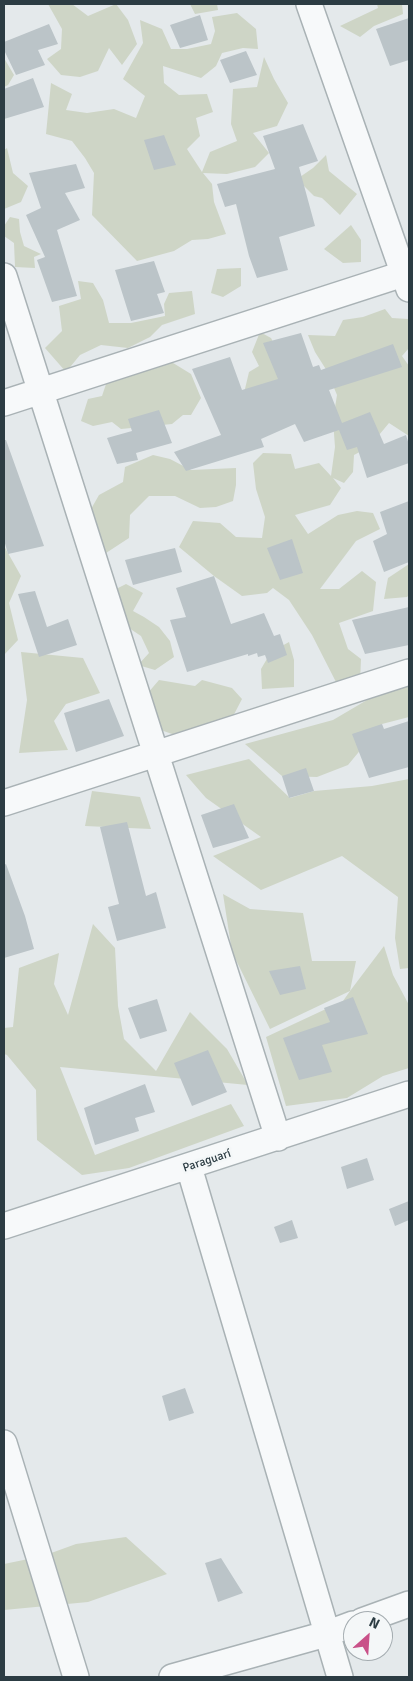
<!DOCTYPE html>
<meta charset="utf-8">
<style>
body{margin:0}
#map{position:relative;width:413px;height:1681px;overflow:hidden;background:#e4e9eb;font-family:Signika,sans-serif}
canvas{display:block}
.frame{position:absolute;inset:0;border:5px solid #2c3c43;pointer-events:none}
.north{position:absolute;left:343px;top:1611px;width:50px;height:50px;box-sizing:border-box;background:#f4f7f8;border:1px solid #a4acb0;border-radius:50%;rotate:26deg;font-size:14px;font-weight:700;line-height:20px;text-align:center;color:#2c3c43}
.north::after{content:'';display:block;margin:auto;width:18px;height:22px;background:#c95189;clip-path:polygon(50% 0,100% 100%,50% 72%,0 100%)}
</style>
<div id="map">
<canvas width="413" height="1681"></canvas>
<div class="frame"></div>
<div class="north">N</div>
</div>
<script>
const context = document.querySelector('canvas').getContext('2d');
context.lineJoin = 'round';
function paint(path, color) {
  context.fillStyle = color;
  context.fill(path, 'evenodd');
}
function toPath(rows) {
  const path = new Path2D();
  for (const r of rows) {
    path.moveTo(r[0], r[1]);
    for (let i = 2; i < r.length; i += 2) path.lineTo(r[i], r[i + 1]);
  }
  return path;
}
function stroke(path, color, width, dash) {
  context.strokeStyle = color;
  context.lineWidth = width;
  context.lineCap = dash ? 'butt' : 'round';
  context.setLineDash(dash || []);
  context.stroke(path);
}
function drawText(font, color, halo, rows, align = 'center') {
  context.font = font + ' Signika,sans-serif';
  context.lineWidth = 5;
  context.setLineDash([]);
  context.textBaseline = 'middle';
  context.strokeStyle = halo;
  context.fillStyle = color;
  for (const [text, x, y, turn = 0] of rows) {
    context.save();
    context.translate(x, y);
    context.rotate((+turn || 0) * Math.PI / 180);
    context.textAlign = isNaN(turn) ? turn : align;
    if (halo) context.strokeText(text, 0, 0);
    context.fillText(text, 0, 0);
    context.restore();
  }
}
paint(toPath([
 [48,4,72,4,88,16,116,4,128,20,137,44,122,65,109,48,98,71,80,77,61,75,47,59,61,49,62,29],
 [190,4,217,4,218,10,195,14],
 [377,4,402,4,403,14,374,26,360,37,340,26,378,8],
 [237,13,256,29,258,49,243,48,222,53,216,66,201,78,163,66,164,83,179,95,207,94,213,112,196,118,200,136,187,149,202,172,210,152,237,141,231,124,233,89,257,87,264,57,274,79,288,103,277,126,253,133,269,153,255,167,227,174,203,173,212,184,214,202,226,234,208,239,192,240,174,251,137,261,92,215,94,173,85,158,72,141,46,134,51,83,72,94,66,110,87,113,114,109,136,118,145,96,123,79,143,43,140,20,162,29,171,49,187,49,211,44,215,31,212,17],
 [4,58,14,75,8,85,4,87],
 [7,148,13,173,28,186,21,202,4,209,4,150],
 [326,155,329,171,357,194,340,215,322,198,314,196,297,179,313,168],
 [10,217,19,219,20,232,24,246,41,254,34,257,35,268,15,267,14,243,4,236,4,226],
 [351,225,361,240,361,262,343,263,324,249],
 [241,268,241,286,223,297,211,293,217,269],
 [78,281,93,283,103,300,109,323,131,323,165,316,164,304,169,293,192,291,195,314,162,325,150,337,128,348,101,345,80,355,66,372,45,348,62,331,59,306,81,299],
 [385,309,392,318,408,319,409,325,409,348,402,356,409,366,409,436,389,423,369,447,354,455,353,472,344,483,333,478,341,488,330,505,295,515,308,534,338,515,357,511,373,513,380,529,356,541,320,589,339,589,362,571,376,582,373,611,339,623,348,649,361,659,360,683,336,682,312,635,289,600,273,588,267,593,242,596,214,576,179,547,193,521,220,523,236,537,262,538,265,517,256,489,253,463,263,453,291,454,295,469,319,463,331,476,335,447,333,420,337,395,327,371,315,352,308,335,335,336,343,320,363,317],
 [260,332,271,338,286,367,290,390,244,393,249,372,259,366,252,352],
 [165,358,191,374,201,398,191,415,183,415,172,424,121,429,112,422,93,426,81,421,88,399,102,396,108,378],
 [153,455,170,459,191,470,236,468,236,485,233,501,216,507,200,508,175,496,149,496,130,515,129,538,106,553,94,543,87,516,99,495,123,482,125,467],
 [4,546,21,576,9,603,18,640,4,655],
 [409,564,409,595,407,597,384,599,388,578],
 [126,584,143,593,133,611,144,617,159,627,170,641,174,657,155,670,138,665,149,653,141,636,123,624,116,589],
 [289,642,294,660,294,687,262,689,261,669,271,652],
 [21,652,83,658,100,693,66,704,54,721,68,750,19,753,27,700],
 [159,680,195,686,202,680,232,688,242,699,229,724,186,739,158,729,147,694],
 [409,683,409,717,382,724,348,765,317,777,282,776,245,744,333,720,384,690],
 [249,759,290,798,314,791,372,786,409,779,409,968,400,969,395,938,398,897,342,856,261,890,213,856,261,837,206,798,186,775],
 [92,791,140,797,151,829,85,826],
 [223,894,250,909,303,913,312,961,356,961,350,991,384,946,393,975,409,1005,409,1068,383,1076,347,1098,286,1106,266,1037,343,1001,350,991,270,1029,232,952],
 [93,924,115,948,118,1006,124,1039,156,1071,190,1012,227,1049,248,1085,60,1067,95,1155,231,1104,244,1126,129,1168,82,1175,37,1140,36,1090,7,1055,4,1054,4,1028,13,1027,19,968,59,953,54,984,68,1015],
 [126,1537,167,1574,88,1602,4,1610,4,1564,43,1556,76,1544]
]), '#ced5c6');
paint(toPath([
 [200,15,208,40,180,48,170,25],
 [409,18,409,60,390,66,376,29],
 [49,24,58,44,38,50,45,65,16,75,4,50,4,42],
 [246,51,257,75,230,83,220,60],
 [33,78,44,107,4,119,4,89],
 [303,124,318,161,299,167,315,226,279,237,288,270,257,278,249,256,236,204,225,207,217,184,275,169,263,136],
 [164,135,176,165,154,170,144,140],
 [76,164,85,188,65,193,80,220,57,230,77,296,52,302,37,260,45,257,26,215,41,208,29,173],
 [154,261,165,292,157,294,164,313,131,321,115,270],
 [301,333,313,367,319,365,321,370,393,344,402,367,329,390,342,423,370,412,384,444,406,435,409,445,409,463,367,478,357,447,347,450,339,430,304,442,295,424,261,439,264,447,186,471,174,452,221,435,192,369,230,357,242,390,278,379,263,343],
 [159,410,172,443,136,453,138,460,117,464,107,438,132,431,128,419],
 [4,440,6,440,44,546,8,554,4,540],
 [409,501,409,562,384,572,373,541,387,534,380,512],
 [292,539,303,573,280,580,267,548],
 [175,548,182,572,133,585,125,560],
 [214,576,231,624,264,613,274,636,280,634,287,655,268,663,265,655,258,657,257,653,248,656,248,654,187,672,170,620,186,617,176,588],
 [35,591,47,627,68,619,77,645,39,657,18,594],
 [409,607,409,645,365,654,352,620],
 [109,699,124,736,76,752,64,713],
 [409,721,409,767,369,778,352,734,382,724,384,729],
 [306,768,314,791,289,798,282,776],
 [234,804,249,838,213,848,201,815],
 [127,822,146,896,156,892,166,928,117,941,108,907,119,904,100,827],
 [6,864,25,916,34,949,4,958,4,865],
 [300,966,306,989,280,995,269,971],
 [353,997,368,1034,322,1045,332,1072,299,1080,283,1038,330,1022,324,1008],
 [157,999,167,1031,140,1039,128,1008],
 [208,1050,227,1092,192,1106,174,1063],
 [145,1084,155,1112,135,1118,139,1131,95,1145,84,1108],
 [367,1158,374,1180,347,1189,341,1167],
 [409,1201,409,1220,395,1226,389,1209],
 [292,1220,298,1238,280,1243,274,1227],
 [185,1388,194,1413,169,1421,162,1396],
 [221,1558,243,1593,218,1602,205,1563]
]), '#bbc4c8');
const minor = toPath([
 [309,4,409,289],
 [4,276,278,1138],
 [4,403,409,272],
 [4,803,409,672],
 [189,1167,340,1677],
 [4,1226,409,1094],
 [4,1443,76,1677],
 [362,1621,409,1604],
 [172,1677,326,1634,353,1624]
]);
stroke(minor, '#a9b2b5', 28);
stroke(minor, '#f7f9fa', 25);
drawText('12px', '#2c3c43', '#f4f7f8', [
 ["Paraguarí",207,1161,-18]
]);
</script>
